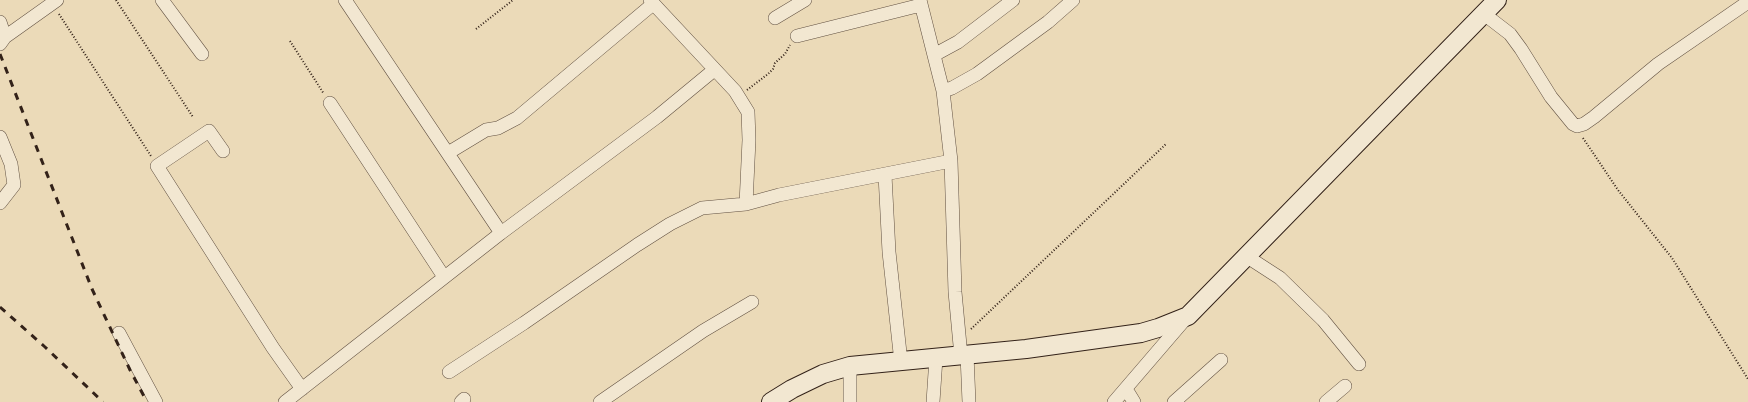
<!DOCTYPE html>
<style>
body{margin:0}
canvas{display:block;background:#ebdab8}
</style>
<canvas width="1748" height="402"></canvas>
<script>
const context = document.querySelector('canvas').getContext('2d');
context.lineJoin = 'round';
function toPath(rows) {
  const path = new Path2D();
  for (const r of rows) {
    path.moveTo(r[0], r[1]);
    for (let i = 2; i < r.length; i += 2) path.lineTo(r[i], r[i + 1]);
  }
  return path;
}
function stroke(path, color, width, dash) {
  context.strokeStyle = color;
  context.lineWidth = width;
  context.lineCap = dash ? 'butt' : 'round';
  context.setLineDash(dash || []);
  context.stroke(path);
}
const street = toPath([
 [162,0,202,54],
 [345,0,501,233],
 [650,0,735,91,748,112,749,140,746,204],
 [920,0,943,91,951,161,955,292,961,356],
 [1484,14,1510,34,1521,49,1551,97,1573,124,1577,126,1584,124,1594,117,1658,64,1748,2],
 [775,18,805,0],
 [0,22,5,37],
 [797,36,921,5],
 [0,44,5,37,57,0],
 [934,55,958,42,1013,0],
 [943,91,952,88,977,74,1048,22,1073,0],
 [330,103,444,277],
 [0,137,11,164,14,185,0,203],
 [223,151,209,131,157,166,273,348,302,389],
 [448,153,486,130,498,128,517,118,653,4],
 [885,175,889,252,901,362],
 [1246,256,1280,278,1323,320,1359,364],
 [119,333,156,402],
 [967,355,969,402],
 [449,372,524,323,637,245,670,224,702,208,746,204,779,195,951,161],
 [1126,389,1134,402],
 [285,402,501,233,657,117,714,70],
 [461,402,464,399],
 [600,402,703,331,752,302],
 [850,402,850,366],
 [933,402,936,358],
 [1114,402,1187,317],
 [1174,402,1221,360],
 [1326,402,1345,386]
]);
const secondary = toPath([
 [771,402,792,389,823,374,850,366,1026,349,1141,333,1158,328,1188,316,1497,0]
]);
stroke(street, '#615041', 14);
stroke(secondary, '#332219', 20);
stroke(toPath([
 [116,0,193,117],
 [59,14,151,156],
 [476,29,513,0],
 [290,41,324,94],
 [747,90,768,74,773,69,775,63,785,54,790,45],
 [1583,138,1618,190,1672,258,1748,379],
 [971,329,1166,144]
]), '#332219', 2, [1, 2]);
stroke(street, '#f2e7d1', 13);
stroke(secondary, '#f2e7d1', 18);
stroke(toPath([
 [0,54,92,289,130,370,147,402],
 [0,307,45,347,103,402]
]), '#332219', 3, [7, 7]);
</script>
